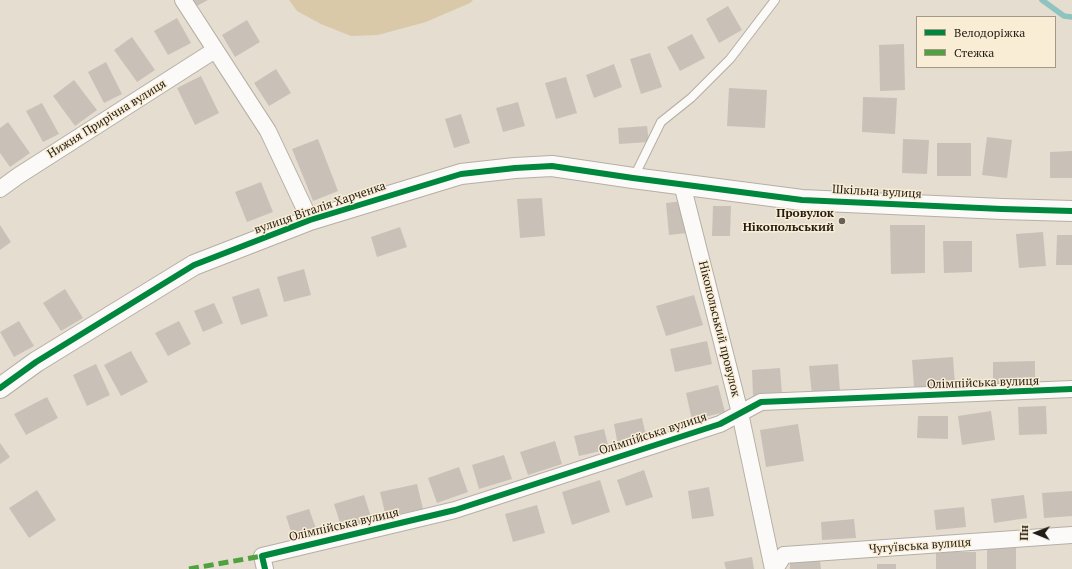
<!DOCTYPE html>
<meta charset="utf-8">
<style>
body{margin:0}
#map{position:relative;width:1072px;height:569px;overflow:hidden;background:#e5ddd0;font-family:"PT Serif",serif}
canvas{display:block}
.legend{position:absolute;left:916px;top:16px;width:140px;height:52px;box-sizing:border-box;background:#faedd5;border:1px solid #a39988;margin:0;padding:5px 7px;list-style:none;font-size:12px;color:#211c14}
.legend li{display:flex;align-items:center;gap:8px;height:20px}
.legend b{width:20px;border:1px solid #a39988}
.north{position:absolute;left:1016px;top:513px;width:40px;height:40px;-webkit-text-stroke:3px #faedd5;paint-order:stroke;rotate:271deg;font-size:11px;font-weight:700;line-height:16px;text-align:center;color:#211c14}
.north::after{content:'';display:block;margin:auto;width:14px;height:18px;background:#211c14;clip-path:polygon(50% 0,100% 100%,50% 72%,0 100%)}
</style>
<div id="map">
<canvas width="1072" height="569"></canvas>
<ul class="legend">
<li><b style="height:5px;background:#00873e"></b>Велодоріжка</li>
<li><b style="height:5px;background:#50a13f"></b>Стежка</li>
</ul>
<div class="north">Пн</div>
</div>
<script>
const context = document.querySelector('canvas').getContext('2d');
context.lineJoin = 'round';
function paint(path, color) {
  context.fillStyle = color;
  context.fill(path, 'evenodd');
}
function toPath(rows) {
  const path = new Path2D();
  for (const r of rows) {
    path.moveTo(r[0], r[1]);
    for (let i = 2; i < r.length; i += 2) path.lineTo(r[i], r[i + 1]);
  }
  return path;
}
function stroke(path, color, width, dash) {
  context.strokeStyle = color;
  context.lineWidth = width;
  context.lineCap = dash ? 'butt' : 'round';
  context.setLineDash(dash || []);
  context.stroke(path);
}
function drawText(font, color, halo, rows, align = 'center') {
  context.font = font + ' "PT Serif",serif';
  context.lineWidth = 3;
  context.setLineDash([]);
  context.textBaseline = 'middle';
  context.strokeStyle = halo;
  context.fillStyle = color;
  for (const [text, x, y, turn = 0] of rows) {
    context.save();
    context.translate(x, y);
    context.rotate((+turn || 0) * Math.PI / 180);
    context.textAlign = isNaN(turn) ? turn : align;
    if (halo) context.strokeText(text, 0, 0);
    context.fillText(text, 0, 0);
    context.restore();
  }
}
paint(toPath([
 [289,0,473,0,470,3,426,22,378,35,351,36,321,24,297,11]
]), '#dac9a9');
stroke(toPath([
 [1042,0,1064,16,1072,17]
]), '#8ec3bf', 5.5);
paint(toPath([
 [191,0,208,0,195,7],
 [728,6,742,30,719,43,706,19],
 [177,18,191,43,168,55,154,31],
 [247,20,260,42,235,57,222,35],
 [692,34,705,58,680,71,667,47],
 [132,37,155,70,137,82,114,50],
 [904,44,905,90,880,91,879,45],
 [650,53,662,87,641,94,630,59],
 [106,62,122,94,104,103,88,72],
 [614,64,622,87,594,98,586,75],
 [276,69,291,93,269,106,254,83],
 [201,76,219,113,195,125,177,88],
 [566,77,577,113,556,119,545,83],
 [74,80,97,110,75,126,53,96],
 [729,88,767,90,765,128,727,126],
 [863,97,897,98,895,134,862,132],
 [518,102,525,126,503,132,496,108],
 [42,103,59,134,43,142,26,111],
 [461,114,470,143,454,148,445,119],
 [8,122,30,153,10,167,0,153,0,128],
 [647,126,649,142,619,144,618,128],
 [987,137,1012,140,1007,178,982,175],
 [318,139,338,191,313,201,292,149],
 [903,139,929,140,927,174,902,173],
 [937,143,971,143,971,176,937,176],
 [1072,151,1072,178,1050,178,1050,152],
 [261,182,273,212,247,222,235,192],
 [542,198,545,236,520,238,517,199],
 [684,201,687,233,669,235,666,203],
 [713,206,731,206,730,236,712,236],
 [0,225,11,242,0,250],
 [890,225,925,225,925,273,891,274],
 [400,227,407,247,377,257,371,237],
 [1043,232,1046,266,1019,268,1016,234],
 [1057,235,1072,235,1072,265,1056,265],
 [943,241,972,241,972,272,944,273],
 [304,269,311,295,284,302,277,277],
 [259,288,268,316,241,325,232,297],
 [65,289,83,318,61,331,43,303],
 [694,295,703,325,666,336,656,306],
 [214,303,223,323,203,332,194,311],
 [19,321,34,346,14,357,0,332],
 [179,321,191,344,168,356,155,333],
 [707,341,712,364,675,372,670,349],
 [131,351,148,382,121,396,104,365],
 [953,357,955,385,914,388,912,360],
 [1035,361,1035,386,993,387,993,362],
 [96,364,110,395,87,406,73,375],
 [838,364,840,392,812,395,809,366],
 [780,368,782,394,753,396,752,370],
 [718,385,725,412,692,420,686,393],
 [47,397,58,418,26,435,14,414],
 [1046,406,1047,434,1019,435,1018,407],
 [991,411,995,440,962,445,958,416],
 [918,416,948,416,948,439,917,438],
 [642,418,647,440,618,446,614,424],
 [798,424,804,461,766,467,760,430],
 [604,429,609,449,579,456,574,436],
 [555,441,562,464,528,475,520,452],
 [0,443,10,457,0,464],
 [504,455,512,479,479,489,472,465],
 [459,467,468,492,437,503,428,478],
 [644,470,653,497,626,506,617,480],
 [600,480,610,512,572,525,562,492],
 [417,484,423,509,386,517,380,492],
 [709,487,714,516,692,519,688,491],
 [37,490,56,520,29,538,9,508],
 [1072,491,1072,516,1044,518,1042,493],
 [364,495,372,520,342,529,334,504],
 [1024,495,1027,518,994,523,991,499],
 [537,505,545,533,513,542,505,514],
 [964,507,966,527,936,530,934,510],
 [309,509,318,534,294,541,286,516],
 [854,519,856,538,822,540,821,522],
 [1016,546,1016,569,987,569,987,547],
 [936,552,976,552,976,569,936,569],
 [752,557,754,569,726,569,724,562],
 [820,561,821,569,790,569,790,563],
 [877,564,896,564,896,569,877,569]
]), '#c9c1b8');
const service = toPath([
 [634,177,661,122,691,98,730,59,775,0]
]);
const minor = toPath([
 [183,0,268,131,310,220],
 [682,184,740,413,773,569],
 [0,189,18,176,215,50],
 [265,569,262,556,455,510,720,424,761,402,1072,389],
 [775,569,784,555,1072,535]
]);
const tertiary = toPath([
 [0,388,36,362,194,265,310,220,461,174,515,168,552,166,633,178,802,200,1002,209,1072,211]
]);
stroke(service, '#b5afa5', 10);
stroke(minor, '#b5afa5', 18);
stroke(tertiary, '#b5afa5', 22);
stroke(service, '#fbfaf8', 8);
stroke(minor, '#fbfaf8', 16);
stroke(tertiary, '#fbfaf8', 20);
stroke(toPath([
 [189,569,262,556]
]), '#50a13f', 5, [10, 5]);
stroke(toPath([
 [0,388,36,362,194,265,310,220,461,174,515,168,552,166,633,178,802,200,1002,209,1072,211],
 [265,569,262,556,455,510,720,424,761,402,1072,389]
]), '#00873e', 6);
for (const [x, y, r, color] of [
 [842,221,4,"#666056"]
]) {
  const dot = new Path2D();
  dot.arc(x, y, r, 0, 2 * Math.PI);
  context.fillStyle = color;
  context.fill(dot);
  stroke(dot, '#faedd5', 1.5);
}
drawText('12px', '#211c14', '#faedd5', [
 ["Нижня Прирічна вулиця",107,119,-32],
 ["Шкільна вулиця",877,192,3],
 ["вулиця Віталія Харченка",320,208,-19],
 ["Нікопольський провулок",719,329,76],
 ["Олімпійська вулиця",983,383,-2],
 ["Олімпійська вулиця",653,434,-18],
 ["Олімпійська вулиця",344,525,-13],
 ["Чугуївська вулиця",920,546,-4]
]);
drawText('bold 12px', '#211c14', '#faedd5', [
 ["Провулок",834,214],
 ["Нікопольський",834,228]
], 'right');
</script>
